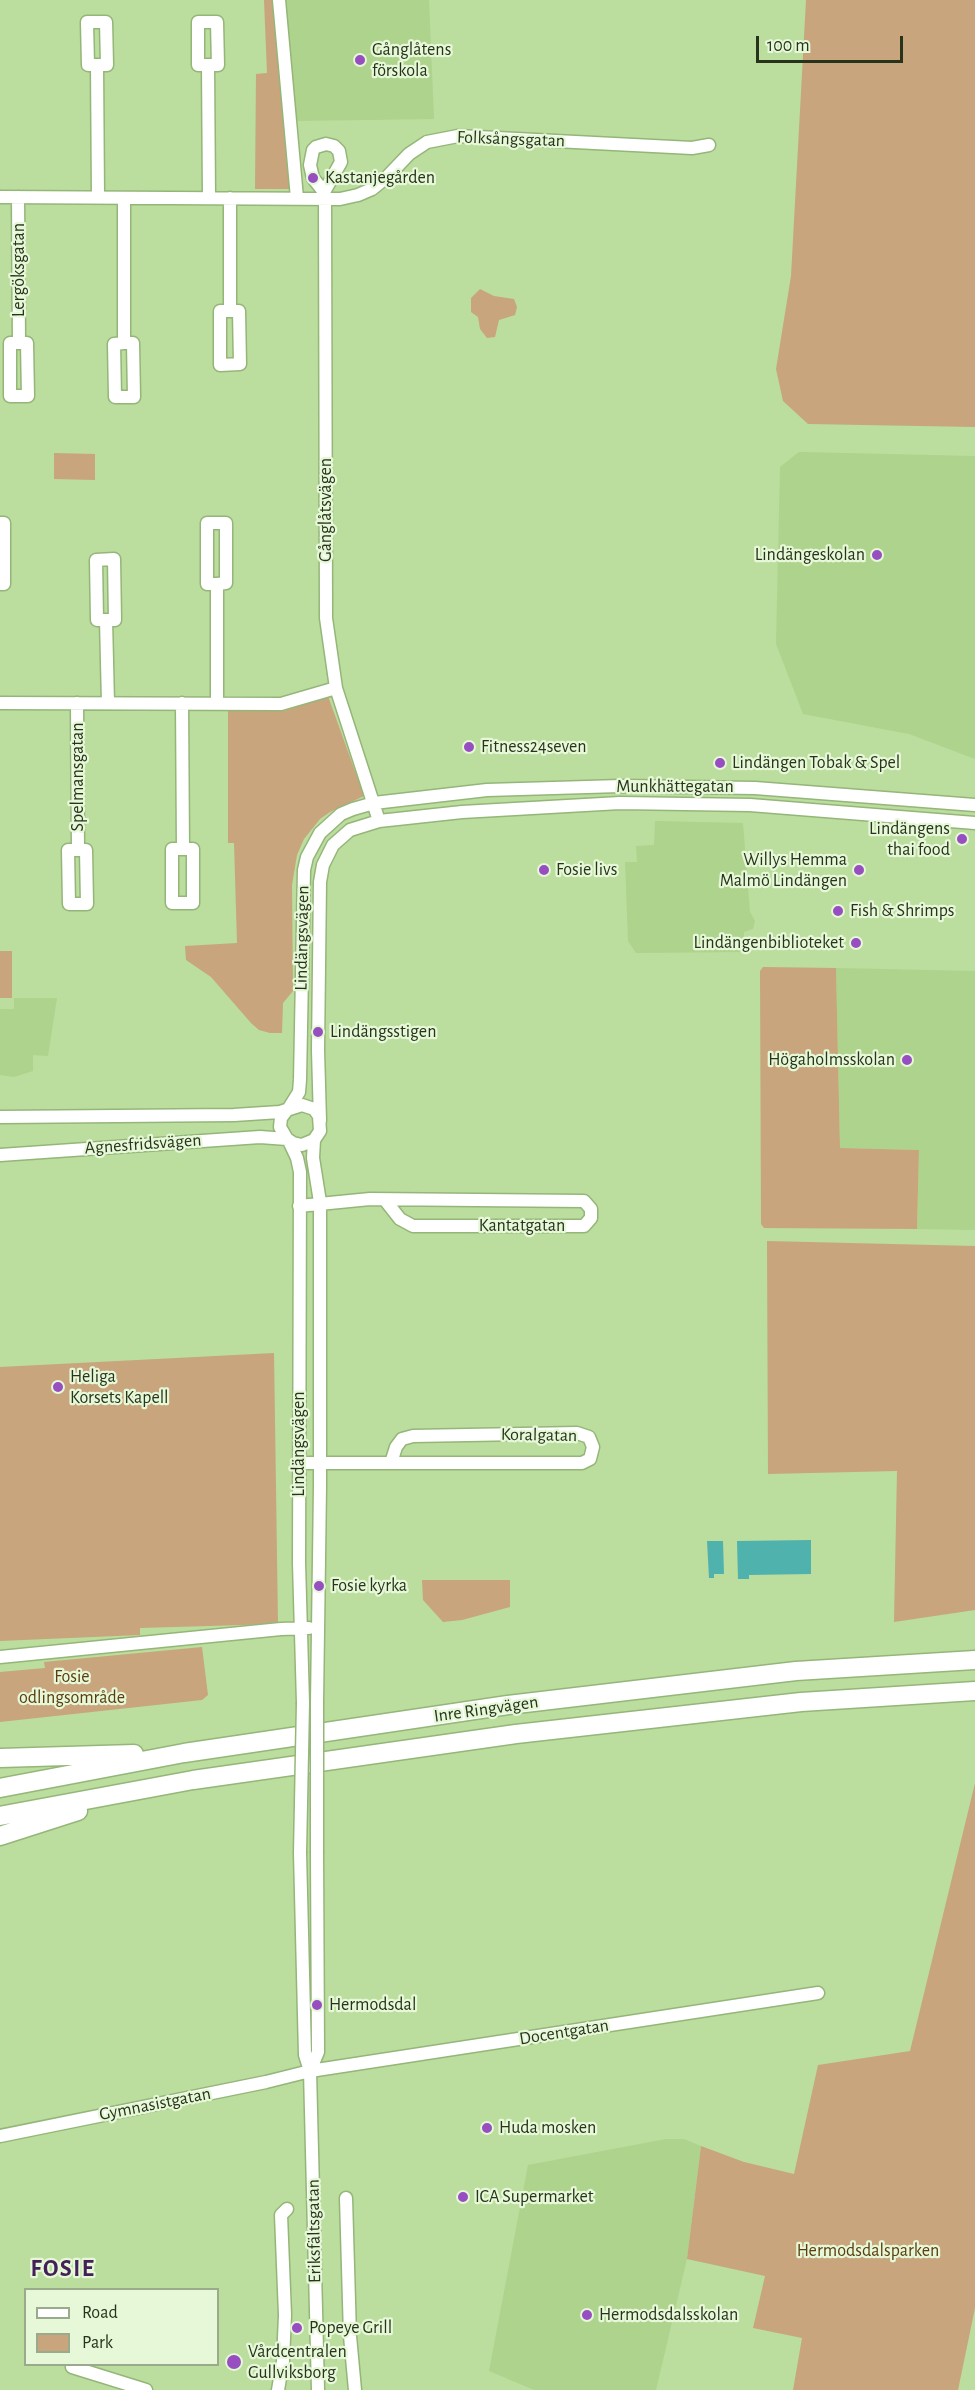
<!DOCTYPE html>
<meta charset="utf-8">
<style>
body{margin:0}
#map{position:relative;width:975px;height:2390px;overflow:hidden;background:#bbdd9e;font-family:"Alegreya Sans",sans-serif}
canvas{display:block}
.legend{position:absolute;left:24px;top:2288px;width:195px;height:78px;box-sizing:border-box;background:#e6f8d8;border:2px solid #9aaa8c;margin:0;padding:8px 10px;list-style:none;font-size:18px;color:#27341b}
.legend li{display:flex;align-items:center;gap:12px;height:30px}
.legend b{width:30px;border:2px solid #9aaa8c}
.scale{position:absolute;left:756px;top:36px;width:147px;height:27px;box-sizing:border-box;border:3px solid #27341b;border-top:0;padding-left:8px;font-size:18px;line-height:21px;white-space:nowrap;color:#27341b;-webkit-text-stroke:4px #e6f8d8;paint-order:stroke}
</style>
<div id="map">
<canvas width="975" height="2390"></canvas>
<ul class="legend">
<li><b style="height:8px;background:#fff"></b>Road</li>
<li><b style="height:16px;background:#c8a57c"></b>Park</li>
</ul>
<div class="scale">100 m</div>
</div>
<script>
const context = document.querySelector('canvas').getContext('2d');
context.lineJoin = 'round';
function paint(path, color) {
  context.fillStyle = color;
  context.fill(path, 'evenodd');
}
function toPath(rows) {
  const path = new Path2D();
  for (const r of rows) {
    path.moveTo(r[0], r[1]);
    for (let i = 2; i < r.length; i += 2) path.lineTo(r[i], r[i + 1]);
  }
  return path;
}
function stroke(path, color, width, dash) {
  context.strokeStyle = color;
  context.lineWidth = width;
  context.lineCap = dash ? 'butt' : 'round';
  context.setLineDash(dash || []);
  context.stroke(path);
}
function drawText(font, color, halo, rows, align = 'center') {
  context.font = font + ' "Alegreya Sans",sans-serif';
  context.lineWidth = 4.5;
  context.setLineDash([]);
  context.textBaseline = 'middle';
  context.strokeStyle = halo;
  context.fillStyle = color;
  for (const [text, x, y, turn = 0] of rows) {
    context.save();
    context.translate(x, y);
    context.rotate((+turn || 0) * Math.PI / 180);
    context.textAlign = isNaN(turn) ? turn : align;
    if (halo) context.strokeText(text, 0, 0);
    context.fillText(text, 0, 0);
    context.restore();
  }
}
paint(toPath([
 [283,0,429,0,434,119,295,121],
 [799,452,975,456,975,759,909,734,803,714,776,644,780,467],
 [655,821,743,823,750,912,755,921,753,929,744,932,743,952,636,953,628,941,625,862,637,862,636,846,654,845],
 [836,968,975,971,975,1230,917,1229,919,1150,840,1148],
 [14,998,57,998,48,1056,33,1055,33,1071,14,1077,0,1075,0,1009,14,1009],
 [666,2139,684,2139,701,2146,687,2259,656,2390,534,2390,489,2371,528,2165]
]), '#aed38d');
paint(toPath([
 [264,0,277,0,294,189,255,189,256,74,267,73],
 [806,0,975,0,975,427,808,424,783,401,776,369,791,276],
 [480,289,494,296,514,299,517,307,515,315,499,320,495,337,487,338,480,329,478,317,471,312,471,298],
 [54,453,95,454,95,480,54,479],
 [328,696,364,796,330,812,320,819,304,839,297,855,292,885,293,991,283,1003,282,1033,270,1033,259,1030,251,1023,211,977,186,960,185,946,237,943,234,843,228,843,228,710,284,711],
 [0,951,12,951,12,998,0,998],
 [763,967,836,968,840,1148,919,1150,917,1229,764,1228,761,1224,760,971],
 [767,1241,975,1246,975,1610,894,1622,897,1471,768,1474],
 [274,1353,278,1624,140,1628,140,1635,0,1641,0,1367],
 [422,1580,510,1580,510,1607,462,1620,443,1622,423,1600],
 [202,1647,208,1695,202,1700,0,1722,0,1672,45,1668,44,1662],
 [975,1783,975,2308,958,2390,793,2390,802,2338,753,2328,765,2276,687,2259,701,2146,744,2162,794,2174,818,2065,910,2051]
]), '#c8a57c');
paint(toPath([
 [811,1540,811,1574,749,1575,749,1579,738,1579,737,1541],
 [707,1541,723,1541,724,1574,714,1574,714,1578,709,1578]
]), '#4fb2ad');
const minor = toPath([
 [279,0,297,198],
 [97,65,88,65,87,22,106,22,107,65,97,65,98,197],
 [208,65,198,65,198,22,217,22,218,65,208,65,209,198],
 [324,192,341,162,339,151,334,146,326,144,316,147,313,150,310,165,313,178,324,192,325,199,326,618,336,688,379,821],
 [0,197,340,199,358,195,372,189,388,176,409,154,427,142,458,136,692,148,709,145],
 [18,197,19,343,10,343,10,396,28,396,27,343,19,343],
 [230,198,230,311,220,311,220,365,240,364,239,311,230,311],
 [124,343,133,343,134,397,115,397,114,344,124,343,124,198],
 [0,523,4,523,4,584,0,584],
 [217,584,207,584,207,523,226,523,226,583,217,584,217,703],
 [106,620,97,620,96,560,114,559,115,620,106,620,108,703],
 [0,703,281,704,336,688],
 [77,703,78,850,68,850,69,904,87,904,86,850,78,850],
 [182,703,183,849,172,849,172,903,193,903,193,849,183,849],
 [289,1108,299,1092,300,1080,304,870,307,857,320,833,341,814,353,809,374,803,487,790,620,786,755,788,975,805],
 [0,1117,234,1115,280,1112,302,1105,314,1109,319,1116,320,1131,314,1140,302,1145,293,1143,287,1139,280,1127,281,1118,287,1110],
 [320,1121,318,1050,320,882,323,865,333,845,350,830,379,821,462,812,620,803,750,805,975,823],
 [314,1140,313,1158,320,1202,320,1486,317,1703],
 [289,1141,297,1158,300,1172,299,1563,303,1703],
 [0,1155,260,1137,287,1139],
 [299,1206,370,1199,584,1201,591,1209,591,1218,584,1226,413,1226,400,1219,385,1200],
 [299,1463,582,1463,590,1459,593,1447,589,1437,577,1433,413,1436,402,1439,396,1447,391,1463],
 [0,1657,281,1629,309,1628],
 [300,1853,305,2055,310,2071,318,2390],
 [310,2071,318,2052,317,1853],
 [0,2136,266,2082,310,2071,818,1993],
 [346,2198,350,2336,355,2390],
 [72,2367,146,2390],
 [278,2390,283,2361,285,2315,281,2215,287,2209]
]);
const highway = toPath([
 [0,1758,134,1754],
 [0,1788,184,1753,508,1705,796,1671,975,1660],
 [0,1816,193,1780,516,1734,801,1702,975,1691],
 [0,1836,78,1811]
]);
stroke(minor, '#95b679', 15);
stroke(highway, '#95b679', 21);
stroke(minor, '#fff', 12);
stroke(highway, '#fff', 18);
const minorBridge = toPath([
 [300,1853,303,1703],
 [317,1853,317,1703]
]);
stroke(minorBridge, '#95b679', 15, []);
stroke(minorBridge, '#fff', 12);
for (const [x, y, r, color] of [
 [360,60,6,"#974ec1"],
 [313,178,6,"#974ec1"],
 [877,555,6,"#974ec1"],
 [469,747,6,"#974ec1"],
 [720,763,6,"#974ec1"],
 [962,839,6,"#974ec1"],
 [544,870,6,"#974ec1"],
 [859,870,6,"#974ec1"],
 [838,911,6,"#974ec1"],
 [856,943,6,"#974ec1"],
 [318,1032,6,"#974ec1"],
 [907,1060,6,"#974ec1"],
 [58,1387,6,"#974ec1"],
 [319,1586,6,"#974ec1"],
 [317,2005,6,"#974ec1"],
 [487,2128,6,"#974ec1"],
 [463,2197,6,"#974ec1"],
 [587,2315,6,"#974ec1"],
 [297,2328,6,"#974ec1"],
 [234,2362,8,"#974ec1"]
]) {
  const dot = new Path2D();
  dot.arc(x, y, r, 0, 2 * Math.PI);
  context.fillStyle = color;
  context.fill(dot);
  stroke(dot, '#e6f8d8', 2);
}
drawText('18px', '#27341b', '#e6f8d8', [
 ["Gånglåtens",372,50],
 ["förskola",372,71],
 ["Kastanjegården",325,178],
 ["Lindängeskolan",865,555,"right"],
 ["Fitness24seven",481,747],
 ["Lindängen Tobak & Spel",732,763],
 ["Lindängens",950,829,"right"],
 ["thai food",950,850,"right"],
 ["Willys Hemma",847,860,"right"],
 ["Malmö Lindängen",847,881,"right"],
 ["Fosie livs",556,870],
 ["Fish & Shrimps",850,911],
 ["Lindängenbiblioteket",844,943,"right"],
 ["Lindängsstigen",330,1032],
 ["Högaholmsskolan",895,1060,"right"],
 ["Heliga",70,1377],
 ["Korsets Kapell",70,1398],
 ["Fosie kyrka",331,1586],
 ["Hermodsdal",329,2005],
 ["Huda mosken",499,2128],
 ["ICA Supermarket",475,2197],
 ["Hermodsdalsskolan",599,2315],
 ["Popeye Grill",309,2328],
 ["Vårdcentralen",248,2352],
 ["Gullviksborg",248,2373]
], 'left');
drawText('18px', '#27341b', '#e6f8d8', [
 ["Folksångsgatan",511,139,2],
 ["Lergöksgatan",19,270,-90],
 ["Gånglåtsvägen",326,510,-90],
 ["Spelmansgatan",78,777,-90],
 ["Munkhättegatan",675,787],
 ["Lindängsvägen",302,938,-89],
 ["Agnesfridsvägen",143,1144,-4],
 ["Kantatgatan",522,1226],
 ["Koralgatan",539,1435,1],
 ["Lindängsvägen",299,1444,-90],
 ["Inre Ringvägen",486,1709,-8],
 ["Docentgatan",564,2032,-9],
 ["Gymnasistgatan",155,2104,-11],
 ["Eriksfältsgatan",314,2231,-91]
]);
drawText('18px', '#5c3c0e', '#e6f8d8', [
 ["Fosie",72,1677],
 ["odlingsområde",72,1698],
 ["Hermodsdalsparken",868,2251]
]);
context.letterSpacing = '1.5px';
drawText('bold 24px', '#432057', '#e6f8d8', [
 ["FOSIE",63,2269]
]);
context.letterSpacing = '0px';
</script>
